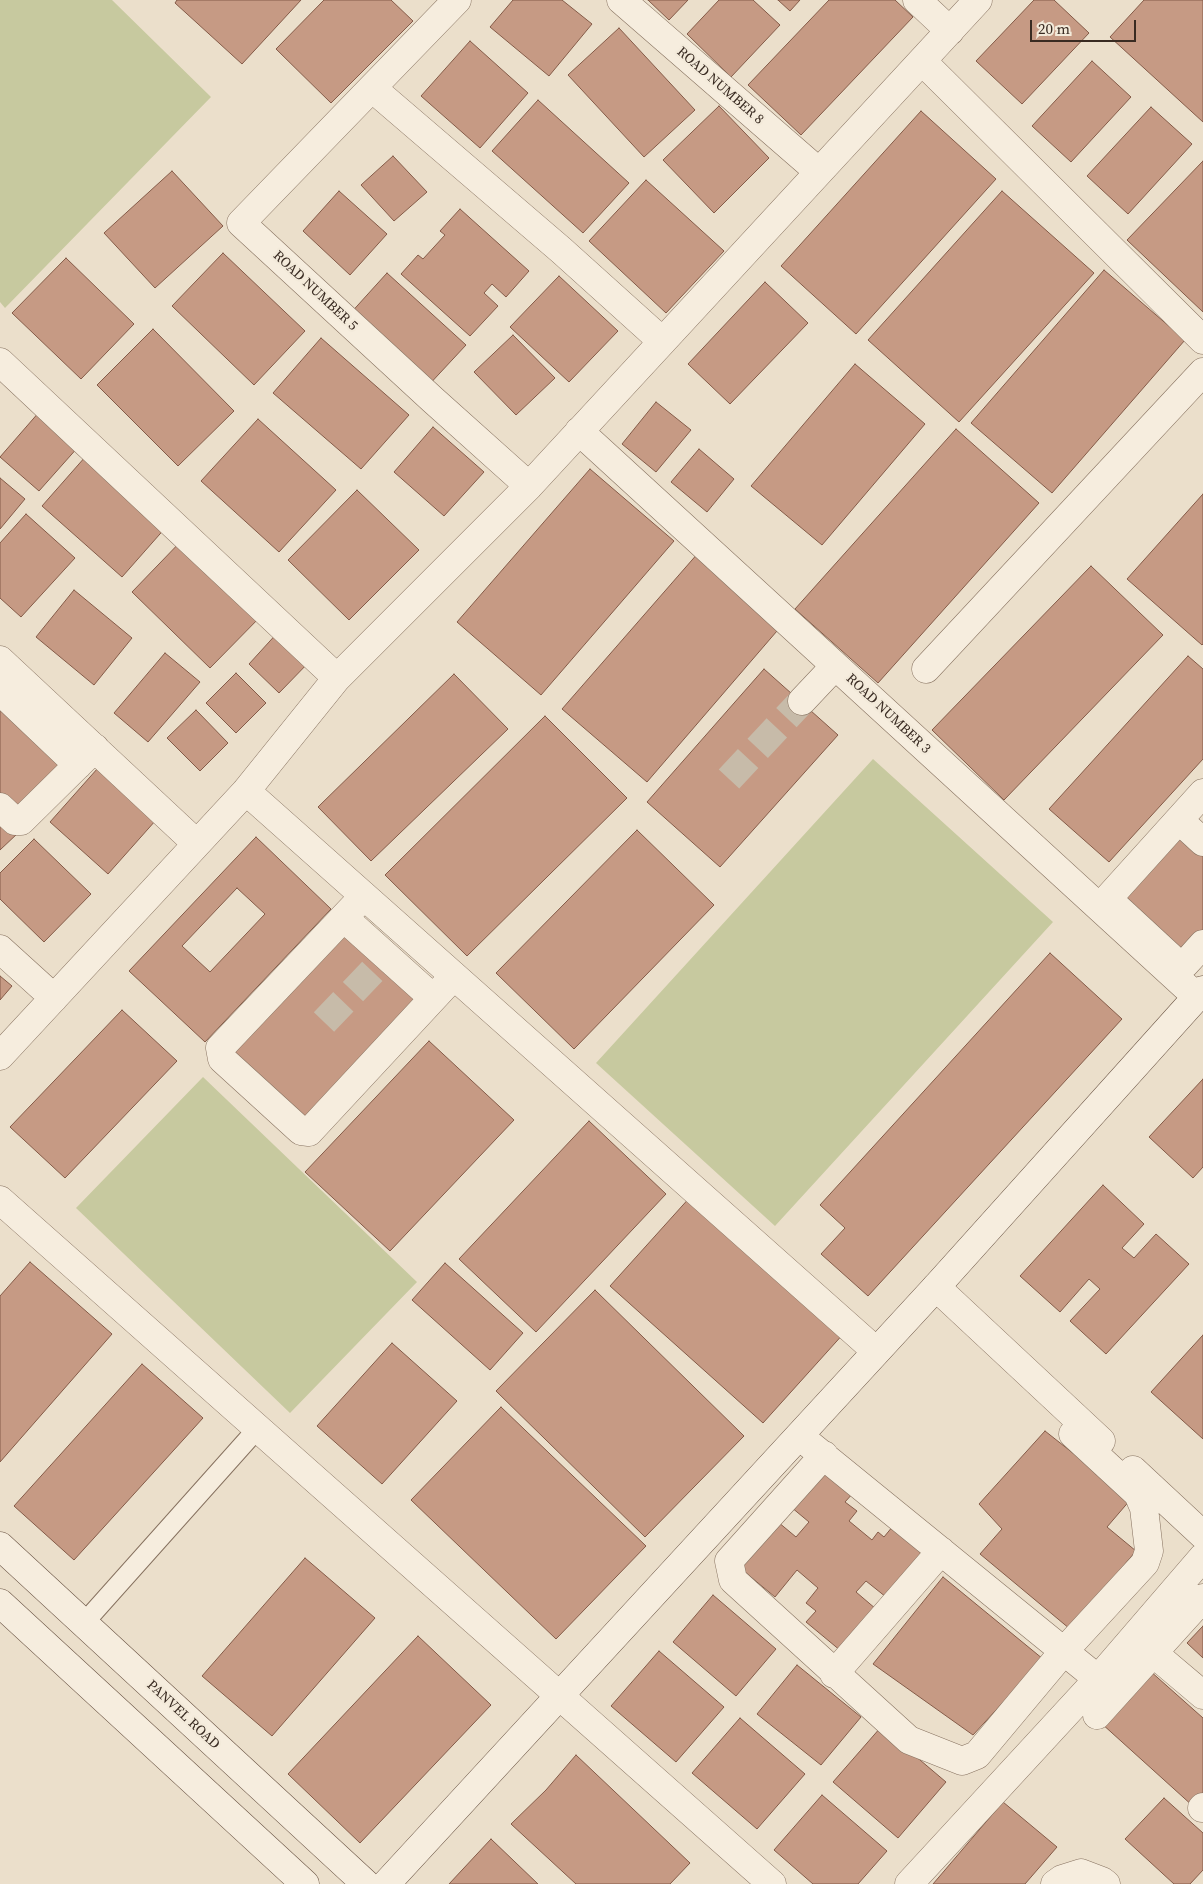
<!DOCTYPE html>
<style>
body{margin:0}
#map{position:relative;width:1203px;height:1884px;overflow:hidden;background:#ebdfcb;font-family:"Source Serif 4",serif}
canvas{display:block}
.scale{position:absolute;left:1030px;top:20px;width:106px;height:22px;box-sizing:border-box;border:2px solid #392b22;border-top:0;padding-left:6px;font-size:15px;line-height:18px;white-space:nowrap;color:#392b22;-webkit-text-stroke:4px #f3eada;paint-order:stroke}
</style>
<div id="map">
<canvas width="1203" height="1884"></canvas>
<div class="scale">20 m</div>
</div>
<script>
const context = document.querySelector('canvas').getContext('2d');
context.lineJoin = 'round';
function paint(path, color) {
  context.fillStyle = color;
  context.fill(path, 'evenodd');
}
function toPath(rows) {
  const path = new Path2D();
  for (const r of rows) {
    path.moveTo(r[0], r[1]);
    for (let i = 2; i < r.length; i += 2) path.lineTo(r[i], r[i + 1]);
  }
  return path;
}
function stroke(path, color, width, dash) {
  context.strokeStyle = color;
  context.lineWidth = width;
  context.lineCap = dash ? 'butt' : 'round';
  context.setLineDash(dash || []);
  context.stroke(path);
}
function drawText(font, color, halo, rows, align = 'center') {
  context.font = font + ' "Source Serif 4",serif';
  context.lineWidth = 4.5;
  context.setLineDash([]);
  context.textBaseline = 'middle';
  context.strokeStyle = halo;
  context.fillStyle = color;
  for (const [text, x, y, turn = 0] of rows) {
    context.save();
    context.translate(x, y);
    context.rotate((+turn || 0) * Math.PI / 180);
    context.textAlign = isNaN(turn) ? turn : align;
    if (halo) context.strokeText(text, 0, 0);
    context.fillText(text, 0, 0);
    context.restore();
  }
}
paint(toPath([
 [0,0,112,0,211,97,5,308,0,302],
 [873,759,1053,922,775,1226,596,1063],
 [203,1077,417,1282,290,1413,76,1208]
]), '#c7c99f');
const building = toPath([
 [177,0,301,0,242,64,175,3,177,0],
 [324,0,391,0,413,21,331,103,276,49,324,0],
 [513,0,562,0,592,24,549,76,490,27,513,0],
 [648,0,688,0,669,20,648,0],
 [719,0,753,0,780,25,731,77,687,34,719,0],
 [778,0,800,0,790,11,778,0],
 [829,0,895,0,913,17,801,135,748,85,829,0],
 [1034,0,1054,0,1089,33,1022,104,976,61,1034,0],
 [1144,0,1203,0,1203,122,1110,37,1144,0],
 [619,28,695,110,644,157,568,75,619,28],
 [470,41,528,93,480,148,421,96,470,41],
 [1092,61,1131,97,1071,162,1032,126,1092,61],
 [538,100,629,183,583,233,492,151,538,100],
 [719,106,769,158,714,213,663,160,719,106],
 [1151,107,1192,144,1128,214,1087,176,1151,107],
 [921,111,996,179,856,334,781,266,921,111],
 [393,156,427,192,394,221,361,185,393,156],
 [1203,161,1203,312,1127,240,1203,161],
 [172,171,223,226,155,288,104,233,172,171],
 [646,180,724,251,666,313,589,241,646,180],
 [339,191,387,234,350,275,303,231,339,191],
 [1002,191,1094,273,959,422,868,340,1002,191],
 [460,209,529,271,506,297,492,284,484,293,498,306,470,336,401,274,418,255,423,259,445,235,440,231,460,209],
 [223,253,305,331,254,385,172,306,223,253],
 [66,258,134,324,81,379,12,313,66,258],
 [1104,270,1185,340,1052,493,971,423,1104,270],
 [387,273,466,345,426,388,348,316,387,273],
 [559,276,618,331,569,382,510,327,559,276],
 [765,282,808,323,730,404,688,364,765,282],
 [153,329,234,411,178,466,97,385,153,329],
 [513,335,555,378,516,415,474,372,513,335],
 [321,338,409,415,361,469,273,393,321,338],
 [855,364,925,424,822,545,751,486,855,364],
 [656,402,691,430,656,472,622,444,656,402],
 [40,411,79,446,39,491,0,457,40,411],
 [258,419,336,490,279,552,201,481,258,419],
 [433,427,484,472,444,516,394,472,433,427],
 [956,429,1039,503,878,683,795,609,956,429],
 [699,449,734,479,707,512,671,482,699,449],
 [86,456,167,526,122,577,42,506,86,456],
 [590,469,674,541,541,695,457,622,590,469],
 [0,478,25,499,0,529,0,478],
 [357,490,419,550,349,620,288,560,357,490],
 [1203,494,1203,644,1202,645,1127,579,1203,494],
 [26,514,75,558,21,617,0,598,0,543,26,514],
 [186,536,264,613,210,668,132,592,186,536],
 [699,552,783,624,647,782,562,709,699,552],
 [1091,566,1163,635,1004,800,932,730,1091,566],
 [74,590,132,638,94,685,36,637,74,590],
 [280,630,312,659,279,693,249,664,280,630],
 [165,653,200,682,148,742,114,713,165,653],
 [1188,656,1203,669,1203,759,1109,862,1049,809,1188,656],
 [764,669,838,735,720,867,647,802,764,669],
 [236,673,266,703,236,733,206,703,236,673],
 [454,674,508,729,371,861,318,807,454,674],
 [0,700,70,767,19,817,0,799,0,700],
 [196,710,228,743,200,771,167,738,196,710],
 [545,716,627,798,467,956,385,875,545,716],
 [98,768,156,820,108,874,50,822,98,768],
 [0,814,18,833,0,850,0,814],
 [1178,829,1203,852,1203,939,1182,962,1114,899,1178,829],
 [637,830,714,905,574,1049,496,973,637,830],
 [256,837,331,909,205,1042,129,971,256,837],
 [237,888,265,914,210,972,182,946,237,888],
 [34,839,91,894,44,942,0,899,0,873,34,839],
 [348,925,428,996,306,1123,227,1051,348,925],
 [1050,953,1122,1019,868,1296,821,1254,845,1228,820,1205,1050,953],
 [0,976,12,986,0,1000,0,976],
 [122,1010,177,1061,65,1178,10,1127,122,1010],
 [429,1041,514,1120,390,1251,305,1172,429,1041],
 [1203,1079,1203,1167,1193,1178,1149,1137,1203,1079],
 [589,1121,666,1194,536,1332,459,1259,589,1121],
 [1103,1185,1144,1224,1122,1248,1134,1258,1156,1234,1189,1264,1106,1354,1070,1321,1100,1289,1089,1279,1060,1312,1020,1276,1103,1185],
 [692,1195,845,1332,763,1423,610,1286,692,1195],
 [30,1262,112,1334,0,1462,0,1296,30,1262],
 [445,1263,523,1333,490,1370,412,1300,445,1263],
 [595,1290,744,1436,645,1537,496,1391,595,1290],
 [1203,1335,1203,1439,1151,1392,1203,1335],
 [392,1343,457,1401,382,1484,317,1426,392,1343],
 [142,1364,203,1418,74,1560,14,1506,142,1364],
 [501,1407,646,1546,556,1639,411,1500,501,1407],
 [1045,1431,1131,1499,1107,1527,1136,1551,1070,1629,980,1554,1002,1529,979,1504,1045,1431],
 [824,1468,854,1492,845,1502,857,1511,849,1521,872,1540,878,1532,884,1537,893,1526,924,1551,886,1597,866,1581,856,1592,876,1609,841,1651,806,1622,816,1611,806,1603,818,1588,797,1570,775,1597,740,1568,778,1522,796,1537,809,1522,791,1507,824,1468],
 [305,1558,375,1618,272,1736,202,1676,305,1558],
 [943,1577,1043,1659,973,1735,873,1664,943,1577],
 [713,1595,776,1649,736,1696,673,1642,713,1595],
 [1203,1626,1203,1658,1187,1643,1203,1626],
 [418,1636,491,1705,360,1843,288,1774,418,1636],
 [659,1651,724,1707,676,1762,611,1706,659,1651],
 [797,1665,861,1717,821,1765,757,1714,797,1665],
 [1149,1670,1203,1718,1203,1798,1194,1807,1101,1723,1149,1670],
 [740,1718,805,1774,757,1829,692,1773,740,1718],
 [881,1727,946,1782,898,1838,833,1782,881,1727],
 [576,1755,690,1863,670,1884,576,1884,511,1824,546,1790,576,1755],
 [822,1795,887,1851,858,1884,813,1884,774,1850,822,1795],
 [1164,1798,1203,1833,1203,1870,1190,1884,1174,1884,1125,1839,1164,1798],
 [1003,1802,1057,1847,1025,1884,933,1884,1003,1802],
 [491,1839,538,1884,449,1884,491,1839]
]);
paint(building, '#c69a84');
stroke(building, '#845b48', 1);
stroke(toPath([
 [729,779,802,701],
 [324,1022,386,957]
]), '#c7bba9', 28, [28, 14]);
const lane = toPath([
 [84,1623,258,1428]
]);
const street = toPath([
 [457,0,241,223,433,400,529,486],
 [621,0,819,172],
 [917,0,950,31],
 [922,61,1203,340],
 [372,88,561,250,662,341],
 [0,362,337,678],
 [579,431,1197,997],
 [0,660,196,843],
 [926,669,1203,372],
 [0,691,78,765],
 [802,701,835,666],
 [246,791,876,1351],
 [1203,793,1110,896,1112,903,1178,964,1185,964,1203,944],
 [0,807,15,821,21,821,95,748],
 [1179,820,1203,842],
 [364,896,220,1048,222,1059,301,1131,309,1132,454,976],
 [344,918,433,998],
 [0,949,54,998],
 [0,1056,246,791,337,678,529,486,978,0],
 [0,1200,772,1884],
 [936,1287,1101,1441],
 [809,1444,1098,1679],
 [824,1455,729,1561,733,1580,909,1740,962,1761,977,1755,1064,1651,1145,1563,1149,1551,1144,1508,1138,1494,1073,1434],
 [1133,1470,1203,1535],
 [1139,1641,1203,1695],
 [834,1674,941,1551],
 [1097,1715,1203,1598],
 [1202,1808,1203,1807],
 [909,1884,1098,1679,1203,1557],
 [1055,1884,1062,1879,1081,1873,1102,1881,1106,1884]
]);
const secondary = toPath([
 [0,1546,366,1884],
 [0,1603,305,1884],
 [386,1884,936,1287,1203,990]
]);
stroke(lane, '#877260', 21);
stroke(street, '#877260', 29);
stroke(secondary, '#695343', 29);
stroke(lane, '#f6edde', 19);
stroke(street, '#f6edde', 28);
stroke(secondary, '#f6edde', 28);
drawText('14px', '#392b22', '#f3eada', [
 ["ROAD NUMBER 8",720,86,41],
 ["ROAD NUMBER 5",315,291,43],
 ["ROAD NUMBER 3",888,714,43],
 ["PANVEL ROAD",183,1715,43]
]);
</script>
